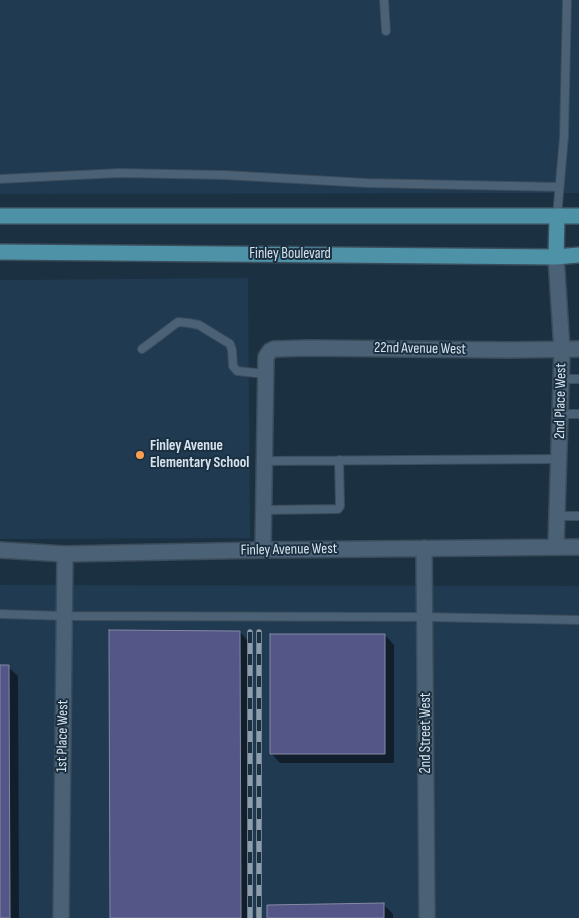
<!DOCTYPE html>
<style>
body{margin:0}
canvas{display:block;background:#1b3041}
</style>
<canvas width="579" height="918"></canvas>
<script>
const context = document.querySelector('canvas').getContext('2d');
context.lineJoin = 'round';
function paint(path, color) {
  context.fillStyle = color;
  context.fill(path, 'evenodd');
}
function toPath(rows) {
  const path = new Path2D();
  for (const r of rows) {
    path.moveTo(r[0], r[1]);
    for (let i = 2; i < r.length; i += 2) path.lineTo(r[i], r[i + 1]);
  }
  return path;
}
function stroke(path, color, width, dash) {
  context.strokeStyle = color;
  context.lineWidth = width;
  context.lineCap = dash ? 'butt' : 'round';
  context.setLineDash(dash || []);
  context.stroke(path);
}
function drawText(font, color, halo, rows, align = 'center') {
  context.font = font + ' "Sofia Sans Condensed",sans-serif';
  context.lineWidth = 4;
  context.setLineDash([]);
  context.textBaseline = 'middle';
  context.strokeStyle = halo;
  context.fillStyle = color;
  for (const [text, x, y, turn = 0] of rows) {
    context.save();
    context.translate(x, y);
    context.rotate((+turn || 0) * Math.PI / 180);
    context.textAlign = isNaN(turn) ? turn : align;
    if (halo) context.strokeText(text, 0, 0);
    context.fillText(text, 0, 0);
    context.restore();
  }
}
paint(toPath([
 [0,0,579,0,579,193,0,194],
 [248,278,250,538,0,539,0,280],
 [0,585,579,586,579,918,0,918]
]), '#1f3a51');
paint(toPath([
 [240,632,249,642,250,918,111,918],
 [385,635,394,645,394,763,280,763,271,753],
 [0,667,8,667,18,676,19,918,0,918],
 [383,904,393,914,393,918,268,918]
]), '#0007');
const building = toPath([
 [109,630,240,631,241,918,110,918,109,630],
 [270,634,385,634,385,754,270,754,270,634],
 [0,665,9,665,10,918,0,918,0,665],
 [384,903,384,918,267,918,267,905,384,903]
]);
paint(building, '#535686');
stroke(building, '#8689a5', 1);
const lane = toPath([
 [384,0,386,31],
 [0,179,119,173,224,175,367,183,559,187],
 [557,216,564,137,567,0],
 [142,349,178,322,189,323,199,325,230,344,232,350,233,366,237,371,266,374],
 [561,379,579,379],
 [560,414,579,414],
 [264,461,559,459],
 [264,510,338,509,340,506,339,460],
 [557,516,579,516],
 [0,614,65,616,425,617,579,620]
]);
const street = toPath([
 [556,546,562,350,556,257],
 [424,548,427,918],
 [0,550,65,554,263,550,579,547],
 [263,550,266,357,270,351,274,349,308,348,509,350,579,349],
 [61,918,65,554]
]);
const primary = toPath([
 [0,216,579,216],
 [0,252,556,257,579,255],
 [556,257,557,216]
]);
stroke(lane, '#3b4c5b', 10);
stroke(street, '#3b4c5b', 18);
stroke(primary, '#3b4c5b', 18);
stroke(lane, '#4b6176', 8);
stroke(street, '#4b6176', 15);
stroke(primary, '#4d92a6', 15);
const rail = toPath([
 [250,632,250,918],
 [259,632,259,918]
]);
stroke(rail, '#8d9dab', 5.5);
stroke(rail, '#1b3041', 4, [11]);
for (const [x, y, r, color] of [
 [140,455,5,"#fb9e51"]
]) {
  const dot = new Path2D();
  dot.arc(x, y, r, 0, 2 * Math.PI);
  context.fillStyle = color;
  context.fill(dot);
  stroke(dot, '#1b3041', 2);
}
drawText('15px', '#d6e3ee', '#1b3041', [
 ["Finley Boulevard",290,254],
 ["22nd Avenue West",420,349,1],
 ["2nd Place West",561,401,-89],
 ["Finley Avenue West",289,550,-1],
 ["2nd Street West",426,733,-90],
 ["1st Place West",63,736,-89]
]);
drawText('bold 15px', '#d6e3ee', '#1b3041', [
 ["Finley Avenue",150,446],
 ["Elementary School",150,463]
], 'left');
</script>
